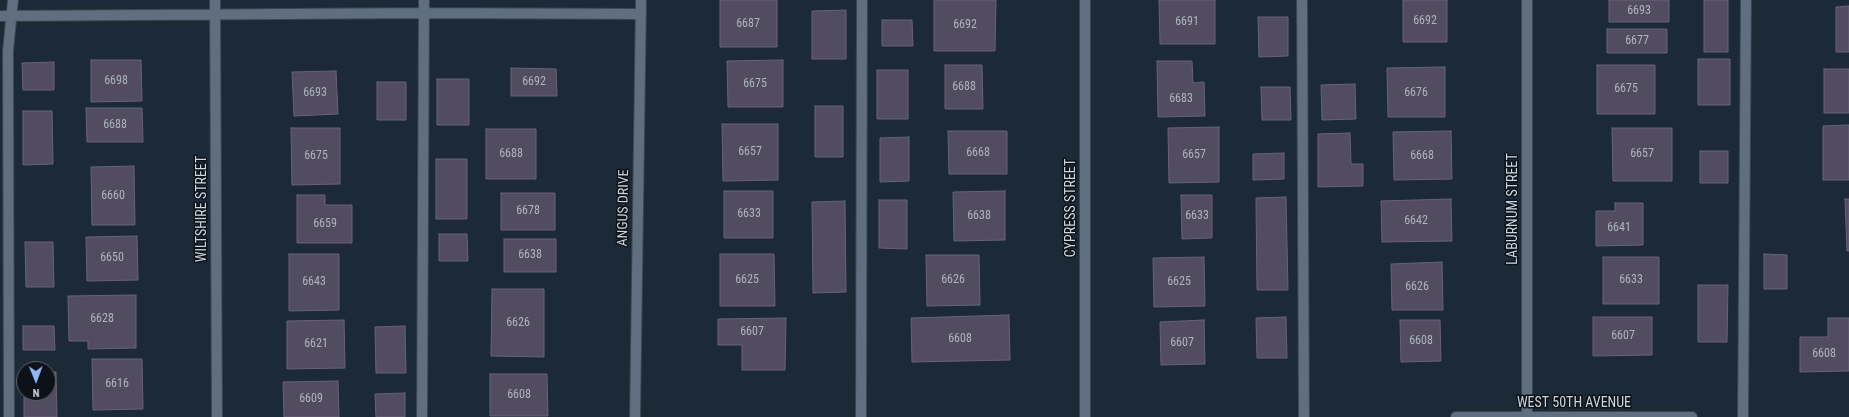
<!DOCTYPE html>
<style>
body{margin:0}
#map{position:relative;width:1849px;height:417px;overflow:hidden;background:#1c2a38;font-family:"Roboto Condensed",sans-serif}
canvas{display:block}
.north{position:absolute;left:16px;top:361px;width:40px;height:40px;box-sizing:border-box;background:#0c1218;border:1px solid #596068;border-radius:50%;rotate:179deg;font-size:11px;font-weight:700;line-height:16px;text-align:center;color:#cdd6df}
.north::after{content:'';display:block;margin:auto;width:14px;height:18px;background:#8eb9fd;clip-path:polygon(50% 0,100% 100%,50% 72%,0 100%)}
</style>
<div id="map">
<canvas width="1849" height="417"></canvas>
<div class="north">N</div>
</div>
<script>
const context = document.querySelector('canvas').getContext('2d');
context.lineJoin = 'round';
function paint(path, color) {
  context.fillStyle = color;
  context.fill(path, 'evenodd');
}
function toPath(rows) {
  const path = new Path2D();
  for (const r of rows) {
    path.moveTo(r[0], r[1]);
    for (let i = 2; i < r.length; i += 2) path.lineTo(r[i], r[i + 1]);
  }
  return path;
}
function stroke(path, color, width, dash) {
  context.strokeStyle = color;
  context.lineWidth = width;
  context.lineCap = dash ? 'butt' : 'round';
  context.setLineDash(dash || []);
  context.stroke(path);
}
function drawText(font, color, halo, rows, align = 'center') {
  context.font = font + ' "Roboto Condensed",sans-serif';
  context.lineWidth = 3;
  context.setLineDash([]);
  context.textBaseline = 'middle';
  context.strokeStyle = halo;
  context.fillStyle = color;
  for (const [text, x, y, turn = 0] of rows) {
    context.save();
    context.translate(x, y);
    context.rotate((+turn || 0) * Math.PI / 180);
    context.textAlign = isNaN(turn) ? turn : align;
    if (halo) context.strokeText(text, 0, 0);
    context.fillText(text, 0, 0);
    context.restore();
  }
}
const building = toPath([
 [720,0,777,0,777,47,720,47,720,0],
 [934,0,996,0,995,51,934,51,934,0],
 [1159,0,1215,0,1215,44,1160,44,1159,0],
 [1403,0,1447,0,1447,42,1403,42,1403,0],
 [1609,0,1669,0,1669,22,1609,22,1609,0],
 [1704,0,1728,0,1728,52,1704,52,1704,0],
 [1849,6,1849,52,1836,52,1836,7,1849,6],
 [846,10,846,59,812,59,812,11,846,10],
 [1258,17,1288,17,1288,56,1259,57,1258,17],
 [882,20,912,20,913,46,882,46,882,20],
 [1607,29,1667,29,1667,53,1607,53,1607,29],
 [1698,59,1730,59,1730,105,1698,105,1698,59],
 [91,60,141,60,142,101,91,102,91,60],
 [783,60,783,107,728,107,727,61,783,60],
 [1157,61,1192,61,1193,83,1204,82,1205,116,1158,117,1157,61],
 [54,62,54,90,23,90,22,63,54,62],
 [945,65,982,65,983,109,945,109,945,65],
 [1597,65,1655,65,1655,114,1597,114,1597,65],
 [1445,67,1445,117,1388,117,1387,68,1445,67],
 [511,68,556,69,557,96,511,96,511,68],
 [1824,69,1849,69,1849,113,1824,113,1824,69],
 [877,70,908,70,908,119,877,119,877,70],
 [336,71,338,114,294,116,292,72,336,71],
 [437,79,469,79,469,125,437,125,437,79],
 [377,82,406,82,406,120,377,120,377,82],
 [1355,84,1356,119,1322,120,1321,85,1355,84],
 [1261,87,1290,87,1291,120,1262,120,1261,87],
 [815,106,843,106,843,157,815,157,815,106],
 [86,108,142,108,143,142,87,142,86,108],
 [23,111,52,111,53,164,23,165,23,111],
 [722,124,778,124,778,180,723,181,722,124],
 [1849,125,1849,180,1823,180,1823,126,1849,125],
 [1219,127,1219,182,1169,183,1168,128,1219,127],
 [291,128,340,128,340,184,292,185,291,128],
 [1612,128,1672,128,1672,181,1613,181,1612,128],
 [486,129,536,129,536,179,486,179,486,129],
 [948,131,1007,131,1007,174,949,174,948,131],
 [1451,131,1452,179,1394,180,1393,132,1451,131],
 [1350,133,1351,164,1363,164,1363,186,1318,187,1318,134,1350,133],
 [909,137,909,181,880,182,880,138,909,137],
 [1700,151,1728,151,1728,183,1700,183,1700,151],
 [1284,153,1284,179,1253,180,1253,154,1284,153],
 [436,159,467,159,467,219,436,219,436,159],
 [134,166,135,225,92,225,91,167,134,166],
 [724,191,773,191,773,238,724,238,724,191],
 [1005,191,1005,240,954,241,953,192,1005,191],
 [501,193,555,193,555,230,501,230,501,193],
 [297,195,325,195,325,205,352,205,352,243,297,243,297,195],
 [1181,195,1212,195,1212,238,1182,239,1181,195],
 [1286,197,1288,290,1257,290,1256,198,1286,197],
 [1451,199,1452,241,1382,242,1381,201,1451,199],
 [1845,199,1849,199,1849,251,1847,251,1845,199],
 [879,200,907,200,907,249,879,248,879,200],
 [845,201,846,292,813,293,812,202,845,201],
 [1615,203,1643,203,1643,245,1596,246,1596,211,1615,211,1615,203],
 [439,234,467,234,468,261,439,261,439,234],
 [137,236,138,280,87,281,86,237,137,236],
 [504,239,556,239,556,272,504,272,504,239],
 [25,242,53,242,54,287,26,287,25,242],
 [289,254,339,254,339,310,289,311,289,254],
 [720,254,774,254,775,306,720,306,720,254],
 [1764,254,1787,255,1787,289,1764,289,1764,254],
 [926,255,979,255,980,305,927,306,926,255],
 [1204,257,1205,306,1154,307,1153,258,1204,257],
 [1603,257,1659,257,1659,304,1603,304,1603,257],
 [1442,262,1443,310,1392,310,1391,264,1442,262],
 [1698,285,1728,285,1727,342,1698,342,1698,285],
 [492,289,544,289,544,357,491,356,492,289],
 [136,295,136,348,88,349,88,341,69,341,68,296,136,295],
 [1009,315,1010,360,912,362,911,318,1009,315],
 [1286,317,1287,358,1257,358,1256,318,1286,317],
 [1593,317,1652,317,1652,355,1593,356,1593,317],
 [786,318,785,370,742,370,742,345,718,345,718,319,786,318],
 [1828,318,1849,318,1849,371,1800,372,1800,337,1828,337,1828,318],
 [344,320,345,368,287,369,287,321,344,320],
 [1204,320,1205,364,1161,365,1160,322,1204,320],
 [1400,320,1440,320,1441,361,1401,362,1400,320],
 [23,326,54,326,55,350,23,350,23,326],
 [405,326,406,373,376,373,375,327,405,326],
 [92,359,142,359,143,409,93,410,92,359],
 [48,372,56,372,57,417,24,417,24,393,48,393,48,372],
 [490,374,547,374,548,416,490,416,490,374],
 [338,381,339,417,284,417,283,382,338,381],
 [405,393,405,417,376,417,375,394,405,393]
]);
paint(building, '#514c5f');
stroke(building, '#686377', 1);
const minor = toPath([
 [215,0,217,417],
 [1085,0,1085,417],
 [1302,0,1304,417],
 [1527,0,1527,417],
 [0,16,424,13,641,14],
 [9,417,8,51,13,0],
 [422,417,424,0],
 [635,417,641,0],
 [861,417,862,0],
 [1456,417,1692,417],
 [1743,417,1746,0]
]);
stroke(minor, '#3a4651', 12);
stroke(minor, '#5f6f7f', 10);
drawText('12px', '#aeb4bf', null, [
 ["6693",1639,11],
 ["6692",1425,21],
 ["6691",1187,22],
 ["6687",748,24],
 ["6692",965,25],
 ["6677",1637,41],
 ["6698",116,81],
 ["6692",534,82],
 ["6675",755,84],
 ["6688",964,87],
 ["6675",1626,89],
 ["6693",315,93],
 ["6676",1416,93],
 ["6683",1181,99],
 ["6688",115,125],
 ["6657",750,152],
 ["6668",978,153],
 ["6688",511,154],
 ["6657",1642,154],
 ["6657",1194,155],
 ["6675",316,156],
 ["6668",1422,156],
 ["6660",113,196],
 ["6678",528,211],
 ["6633",749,214],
 ["6638",979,216],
 ["6633",1197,216],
 ["6642",1416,221],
 ["6659",325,224],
 ["6641",1619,228],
 ["6638",530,255],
 ["6650",112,258],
 ["6625",747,280],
 ["6626",953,280],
 ["6633",1631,280],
 ["6643",314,282],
 ["6625",1179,282],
 ["6626",1417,287],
 ["6628",102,319],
 ["6626",518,323],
 ["6607",752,332],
 ["6607",1623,336],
 ["6608",960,339],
 ["6608",1421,341],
 ["6607",1182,343],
 ["6621",316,344],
 ["6608",1824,354],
 ["6616",117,384],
 ["6608",519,395],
 ["6609",311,399]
]);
drawText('14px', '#cdd6df', '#0c1218', [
 ["ANGUS DRIVE",624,208,-89],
 ["CYPRESS STREET",1071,208,-90],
 ["WILTSHIRE STREET",202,209,-90],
 ["LABURNUM STREET",1513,209,-90],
 ["WEST 50TH AVENUE",1574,403]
]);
</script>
